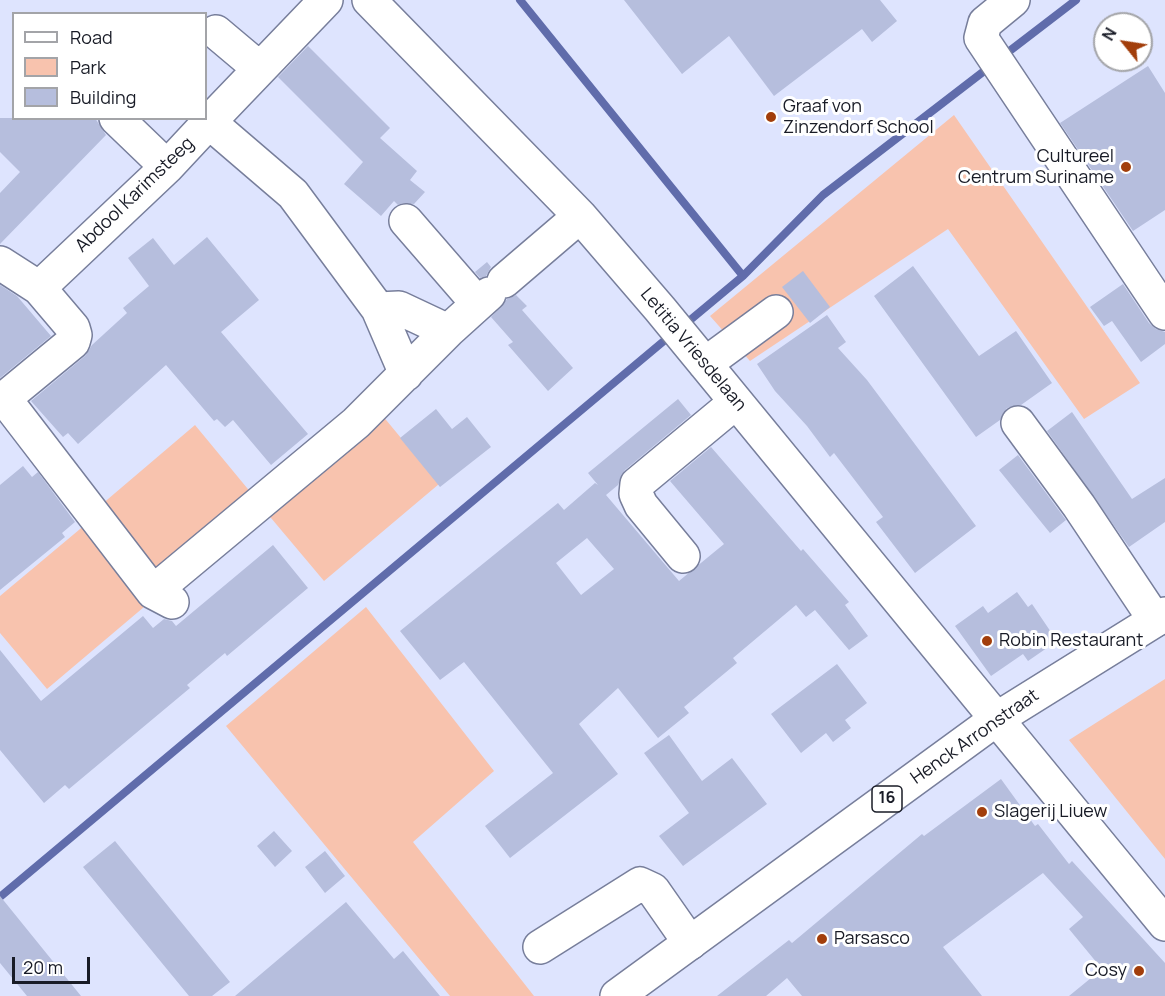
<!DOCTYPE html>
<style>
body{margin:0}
#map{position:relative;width:1165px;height:996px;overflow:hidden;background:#dee4fe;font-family:Manrope,sans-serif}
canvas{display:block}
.legend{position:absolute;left:12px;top:12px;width:195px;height:108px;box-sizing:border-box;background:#fff;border:2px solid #a3a4a8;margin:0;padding:8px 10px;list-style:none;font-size:18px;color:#181b26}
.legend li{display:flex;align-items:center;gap:12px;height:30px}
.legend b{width:30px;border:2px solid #a3a4a8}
.north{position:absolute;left:1093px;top:12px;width:60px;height:60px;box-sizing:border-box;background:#fff;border:2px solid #a3a4a8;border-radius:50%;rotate:300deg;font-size:16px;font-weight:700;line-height:24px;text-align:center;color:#181b26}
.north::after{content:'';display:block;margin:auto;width:21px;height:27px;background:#a23e0b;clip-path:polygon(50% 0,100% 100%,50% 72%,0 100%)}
.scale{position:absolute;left:12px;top:957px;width:78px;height:27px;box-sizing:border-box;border:3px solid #181b26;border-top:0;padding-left:8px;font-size:18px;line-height:21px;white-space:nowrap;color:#181b26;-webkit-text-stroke:4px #fff;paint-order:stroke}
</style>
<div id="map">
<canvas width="1165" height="996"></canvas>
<ul class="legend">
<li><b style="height:8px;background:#fff"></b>Road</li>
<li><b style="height:16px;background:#f8c3ae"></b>Park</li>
<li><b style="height:16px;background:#b6bedd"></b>Building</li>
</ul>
<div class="north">N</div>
<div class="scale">20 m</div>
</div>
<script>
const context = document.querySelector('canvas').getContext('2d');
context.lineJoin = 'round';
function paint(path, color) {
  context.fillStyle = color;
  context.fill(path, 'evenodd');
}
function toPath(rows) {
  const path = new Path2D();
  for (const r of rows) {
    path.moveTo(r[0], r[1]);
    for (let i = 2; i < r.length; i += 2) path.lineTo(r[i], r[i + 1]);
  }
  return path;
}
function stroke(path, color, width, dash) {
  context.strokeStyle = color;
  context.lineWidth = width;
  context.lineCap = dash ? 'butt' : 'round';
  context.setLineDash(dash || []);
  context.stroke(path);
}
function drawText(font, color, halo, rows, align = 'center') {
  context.font = font + ' Manrope,sans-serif';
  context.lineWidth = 6;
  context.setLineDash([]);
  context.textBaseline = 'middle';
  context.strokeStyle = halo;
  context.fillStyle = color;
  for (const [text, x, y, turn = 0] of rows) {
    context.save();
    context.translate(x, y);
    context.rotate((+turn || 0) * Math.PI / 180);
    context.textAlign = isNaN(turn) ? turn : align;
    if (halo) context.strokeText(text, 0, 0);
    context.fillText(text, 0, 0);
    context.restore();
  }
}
paint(toPath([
 [954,115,1140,383,1084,419,948,229,750,361,710,316],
 [382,415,439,484,324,581,266,512],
 [195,425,252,494,158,573,101,505],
 [92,519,157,596,47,689,0,633,0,596],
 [366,607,494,771,413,842,534,996,450,996,226,726],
 [1165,679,1165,859,1069,740]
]), '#f8c3ae');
stroke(toPath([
 [520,0,743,276],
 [1003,56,1076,0],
 [683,326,743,276,823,195,992,65],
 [0,897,671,335]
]), '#606cab', 8);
paint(toPath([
 [624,0,880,0,897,21,872,42,862,29,774,96,729,36,682,74],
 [308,46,390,128,380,138,417,171,410,180,425,192,414,204,403,203,398,205,394,201,381,216,344,184,363,162,278,77],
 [1148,66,1165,93,1165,210,1133,231,1060,123],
 [0,118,95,118,106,135,0,244,0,193,20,172,0,152],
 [207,237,259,300,221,332,308,434,271,465,233,420,225,427,217,419,214,421,166,365,78,444,68,433,63,437,31,401,85,356,92,345,127,313,123,308,149,286,128,258,153,238,174,265],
 [487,262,491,267,486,276,480,278,475,272],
 [913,266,979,356,1016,331,1052,383,1021,405,1007,408,1000,420,976,437,874,296],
 [803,271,830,307,810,323,782,287],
 [1123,284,1149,323,1156,329,1165,332,1165,344,1141,362,1112,321,1104,326,1090,307],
 [0,285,17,296,51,336,0,378],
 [516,295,527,306,522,310,573,368,548,391,508,345,513,342,491,317,507,299],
 [827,315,846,342,838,348,867,380,976,526,915,573,876,522,883,517,834,453,830,457,807,426,775,391,757,364],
 [678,399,691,415,625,470,618,485,606,495,679,581,724,544,670,481,711,447,801,551,803,549,849,602,845,605,868,636,849,650,815,610,806,617,796,605,733,658,737,663,684,707,689,713,658,738,618,688,579,724,618,774,510,858,485,826,553,773,464,662,440,680,400,631,558,503,564,510,595,483,598,485,588,473],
 [587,538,614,569,581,595,556,563],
 [436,409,452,429,467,417,491,447,440,487,400,438],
 [1072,412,1132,499,1165,478,1165,522,1129,547,1047,431],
 [1018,455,1066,520,1050,533,999,470],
 [23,466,32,477,38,472,75,522,62,533,65,537,0,590,0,485],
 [273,545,308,588,227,656,225,653,187,685,190,688,69,789,65,785,44,803,0,750,0,650,41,701,143,616,153,628,164,619,172,621,176,626],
 [1017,592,1028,607,1032,604,1057,641,1028,661,1023,654,991,676,955,626,983,606,988,613],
 [837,664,867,703,845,720,851,728,833,742,826,733,801,753,771,714],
 [669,735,702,781,732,758,767,804,683,866,659,836,689,813,644,753],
 [1001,779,1035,826,1038,824,1069,864,1072,861,1165,963,1165,996,1069,996,1102,969,1069,929,1083,917,1043,873,943,947,982,996,802,996,787,978,766,996,717,996,789,940,792,943,922,834,924,836],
 [274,831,292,851,275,867,257,846],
 [115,841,230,982,212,996,189,996,83,867],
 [325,851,345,876,325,893,305,867],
 [0,896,81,996,27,996,0,963],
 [346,902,394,959,403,951,440,996,235,996]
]), '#b6bedd');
const minor = toPath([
 [369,0,580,216,660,309,1165,924],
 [1013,0,985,23,981,38,1165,313],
 [216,32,260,69],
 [116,118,167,167],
 [205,118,209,122,326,0],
 [406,221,478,304],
 [0,263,39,288,167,167,209,122,293,194,378,309,399,308,448,331,489,294],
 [504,281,580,216],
 [378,309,406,374],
 [705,364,776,312],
 [4,398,153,592,172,602],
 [0,402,73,342,75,335,73,328,39,288],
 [1018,423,1079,506,1155,620],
 [683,556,641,505,636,494,637,484,736,402],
 [153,592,356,423,448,331],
 [540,947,640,884,653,890,690,943]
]);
const major = toPath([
 [617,996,998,718,1165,614]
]);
stroke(minor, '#777e9b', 36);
stroke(major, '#777e9b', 36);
stroke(minor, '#fff', 33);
stroke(major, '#fff', 33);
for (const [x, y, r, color] of [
 [771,117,6,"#a23e0b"],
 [1126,167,6,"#a23e0b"],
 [987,641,6,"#a23e0b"],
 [982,812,6,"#a23e0b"],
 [822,939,6,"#a23e0b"],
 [1139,971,6,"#a23e0b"]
]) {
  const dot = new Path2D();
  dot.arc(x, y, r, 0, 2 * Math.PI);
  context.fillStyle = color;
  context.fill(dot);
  stroke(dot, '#fff', 2);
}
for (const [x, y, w] of [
 [887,799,30]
]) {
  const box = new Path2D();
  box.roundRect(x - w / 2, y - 13, w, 26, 4.5);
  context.fillStyle = '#fff';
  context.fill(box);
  stroke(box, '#181b26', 1.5);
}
drawText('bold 16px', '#181b26', null, [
 ["16",887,799]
]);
drawText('18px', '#181b26', '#fff', [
 ["Graaf von",783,107],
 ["Zinzendorf School",783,128],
 ["Cultureel",1114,157,"right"],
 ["Centrum Suriname",1114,178,"right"],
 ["Robin Restaurant",999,641],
 ["Slagerij Liuew",994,812],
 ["Parsasco",834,939],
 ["Cosy",1127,971,"right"]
], 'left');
drawText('18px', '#181b26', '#fff', [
 ["Abdool Karimsteeg",135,195,-44],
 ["Letitia Vriesdelaan",693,350,50],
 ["Henck Arronstraat",975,737,-35]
]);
</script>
